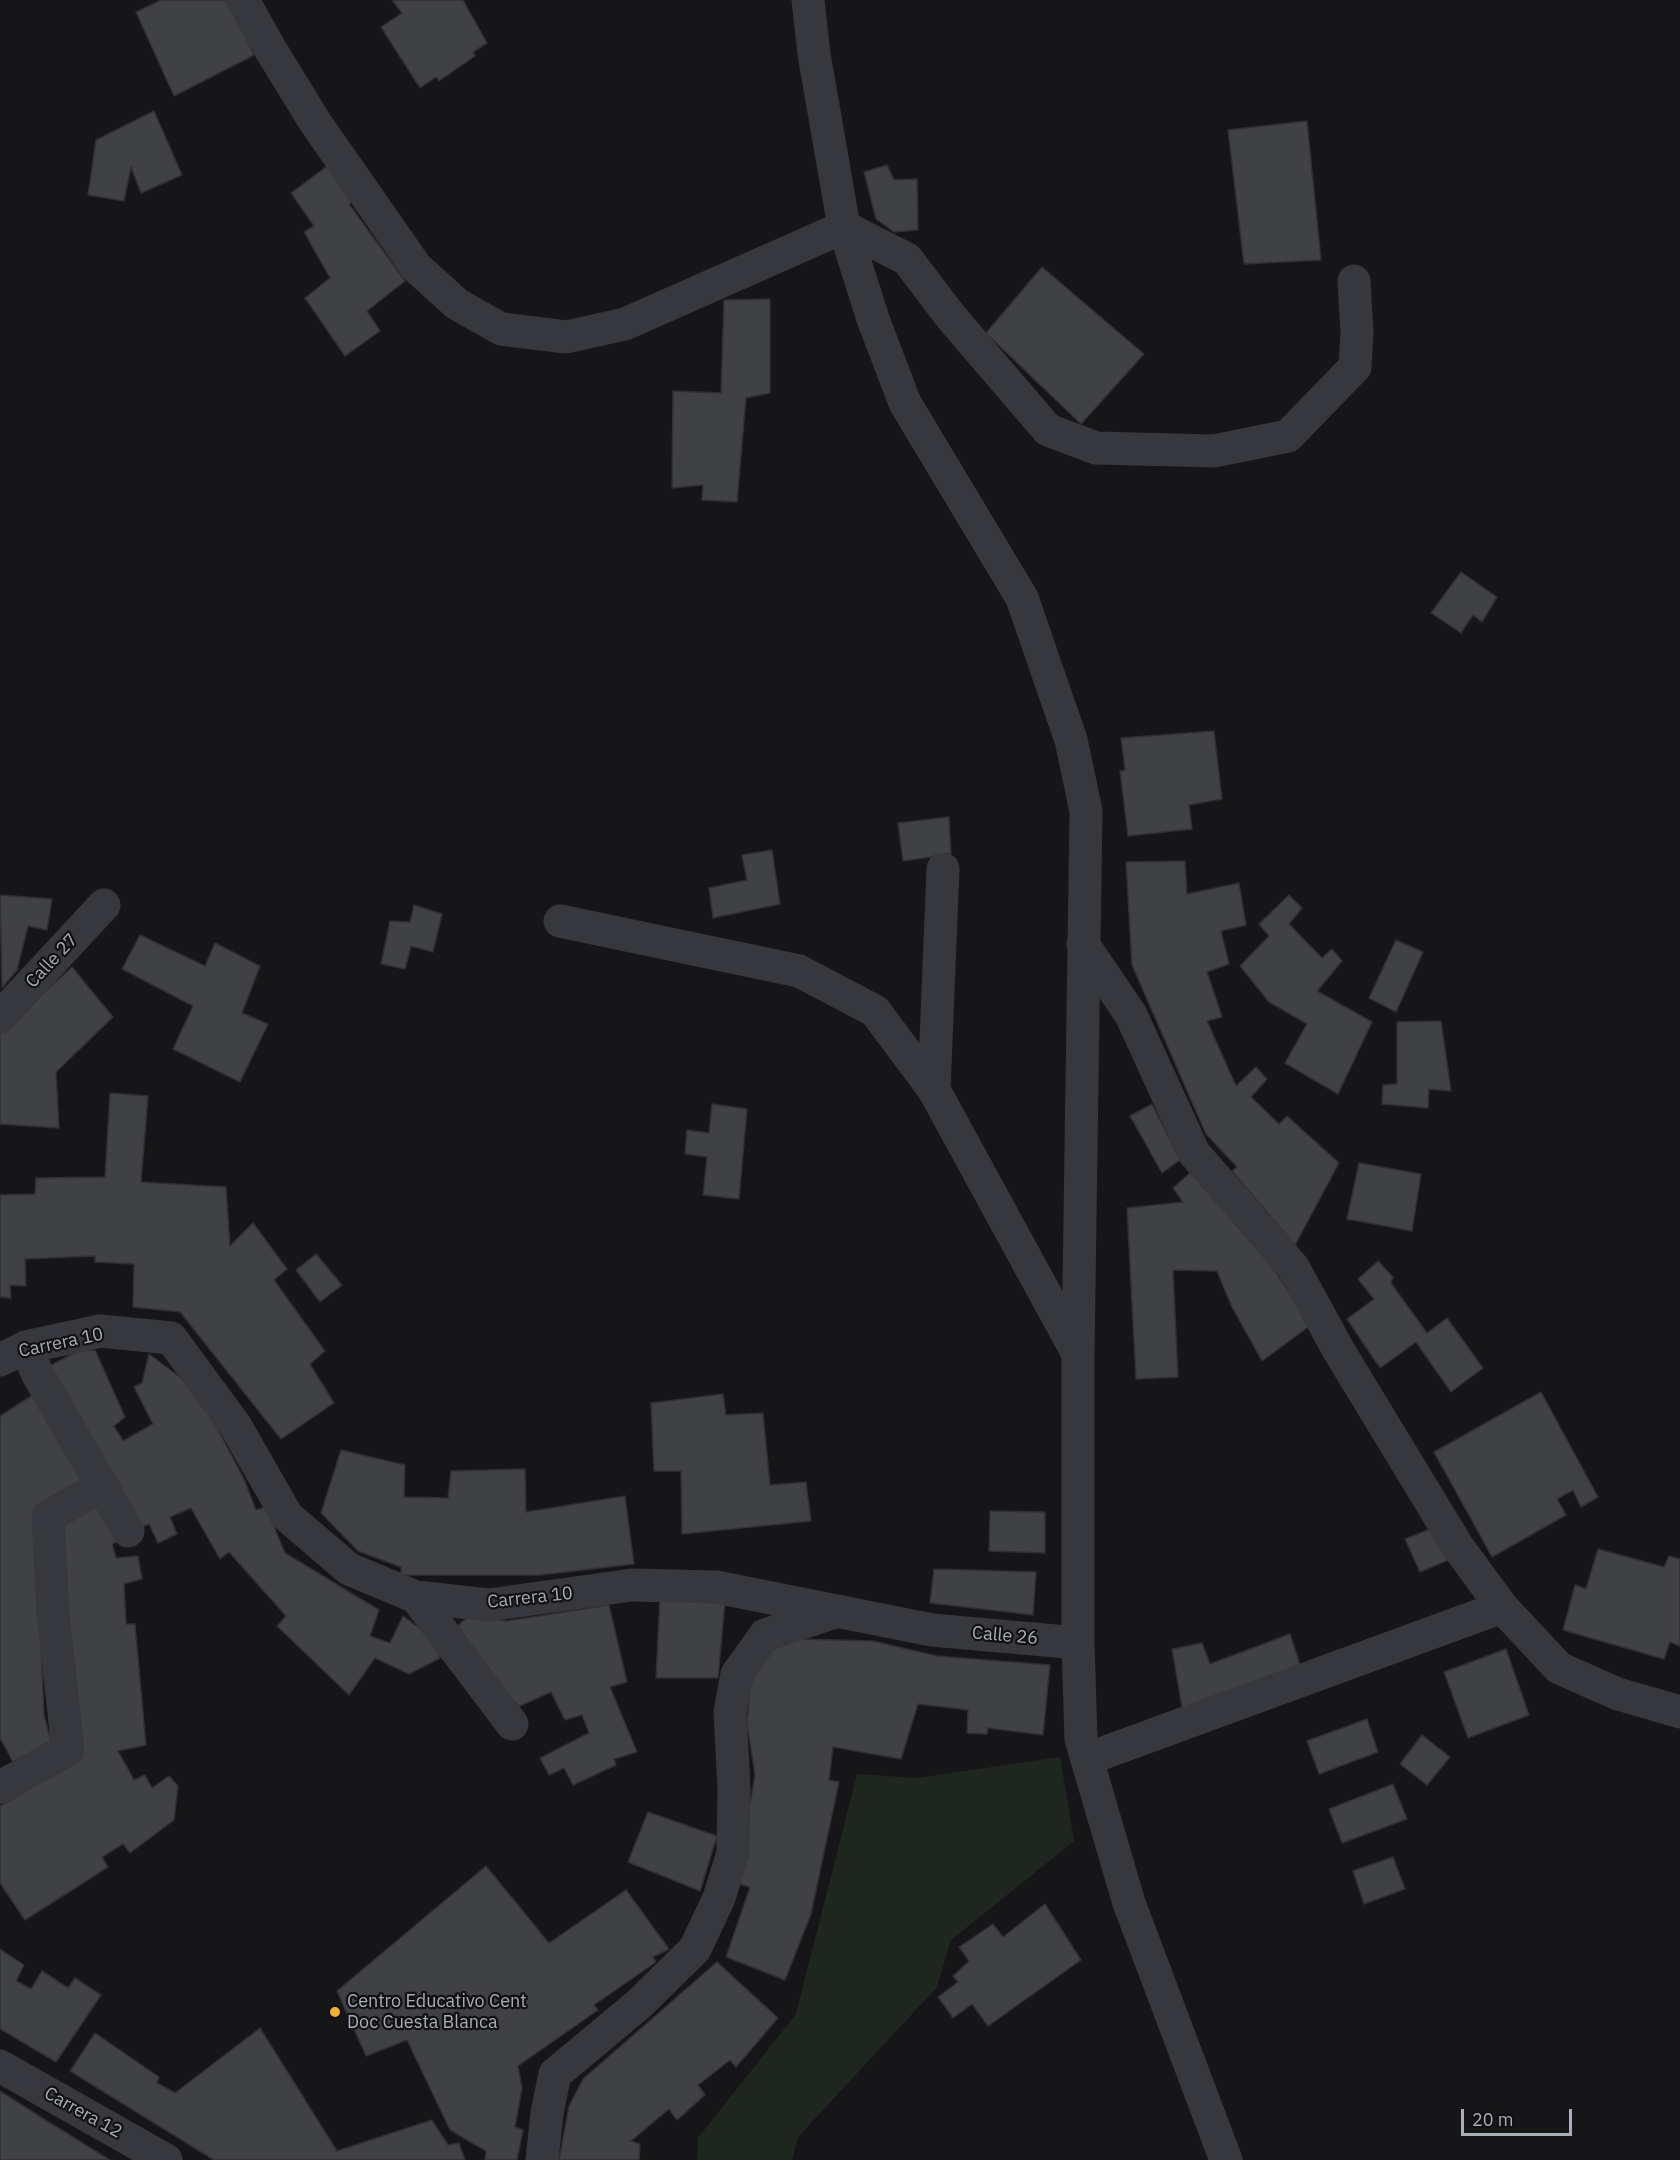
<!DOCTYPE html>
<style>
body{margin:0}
#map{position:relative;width:1680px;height:2160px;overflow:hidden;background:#161618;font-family:"IBM Plex Sans",sans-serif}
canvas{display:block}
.scale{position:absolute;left:1461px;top:2109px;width:111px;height:27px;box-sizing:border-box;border:3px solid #a8adb8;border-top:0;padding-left:8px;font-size:18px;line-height:21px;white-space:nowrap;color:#a8adb8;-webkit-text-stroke:4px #111113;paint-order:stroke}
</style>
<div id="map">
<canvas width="1680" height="2160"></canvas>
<div class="scale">20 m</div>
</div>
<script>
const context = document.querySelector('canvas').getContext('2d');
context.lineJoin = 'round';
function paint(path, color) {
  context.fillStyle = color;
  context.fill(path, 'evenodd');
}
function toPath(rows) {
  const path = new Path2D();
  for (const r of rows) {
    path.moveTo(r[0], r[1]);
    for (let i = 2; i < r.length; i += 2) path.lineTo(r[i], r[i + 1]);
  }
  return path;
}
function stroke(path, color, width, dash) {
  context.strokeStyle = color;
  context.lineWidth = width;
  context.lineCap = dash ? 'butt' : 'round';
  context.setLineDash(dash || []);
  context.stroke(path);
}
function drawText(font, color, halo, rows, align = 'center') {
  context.font = font + ' "IBM Plex Sans",sans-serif';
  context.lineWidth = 4.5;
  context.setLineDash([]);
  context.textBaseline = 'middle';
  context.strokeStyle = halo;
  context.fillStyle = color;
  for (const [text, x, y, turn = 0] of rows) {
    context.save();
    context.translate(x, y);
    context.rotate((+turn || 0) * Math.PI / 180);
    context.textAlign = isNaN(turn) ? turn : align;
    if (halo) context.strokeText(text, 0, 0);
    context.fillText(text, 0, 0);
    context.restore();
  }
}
paint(toPath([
 [1060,1757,1074,1841,951,1940,937,1987,798,2137,792,2160,697,2160,698,2138,796,2014,857,1774,917,1778]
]), '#1e261f');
const building = toPath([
 [161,0,229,0,254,55,174,96,136,12,161,0],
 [392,0,463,0,487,43,473,52,475,56,439,81,436,77,420,88,381,27,402,13,392,0],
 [154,111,182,175,141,193,131,167,124,201,88,195,96,140,154,111],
 [1307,121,1321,260,1244,264,1228,130,1307,121],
 [330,164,354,200,349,204,405,281,367,311,380,331,345,356,305,298,330,278,304,232,314,226,291,193,330,164],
 [887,165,894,180,917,179,918,230,894,232,876,219,864,172,887,165],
 [1042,267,1144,354,1081,424,986,333,1042,267],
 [770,299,770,393,746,398,737,502,702,500,703,485,672,488,673,391,721,393,724,300,770,299],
 [1461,572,1497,597,1482,622,1473,615,1461,633,1431,613,1461,572],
 [1214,731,1222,799,1189,805,1192,829,1128,836,1120,771,1125,770,1121,738,1214,731],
 [949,817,951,854,903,861,898,823,949,817],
 [772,850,780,904,713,918,709,888,747,880,742,855,772,850],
 [1185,861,1187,894,1239,883,1246,925,1221,931,1229,964,1207,972,1222,1017,1207,1021,1236,1086,1256,1067,1267,1079,1251,1097,1279,1124,1287,1116,1339,1163,1295,1245,1232,1171,1237,1167,1206,1134,1132,965,1126,862,1185,861],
 [0,895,52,899,47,930,28,926,17,970,2,988,0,895],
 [1289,895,1302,908,1289,924,1322,958,1332,949,1342,961,1317,991,1372,1022,1338,1094,1285,1063,1307,1024,1269,1002,1240,966,1269,936,1259,924,1289,895],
 [414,905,442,914,433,952,411,946,405,969,381,964,390,921,410,922,414,905],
 [140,935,205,966,215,943,260,966,242,1013,268,1024,240,1082,173,1049,193,1006,122,969,140,935],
 [1396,940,1423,952,1396,1012,1369,998,1396,940],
 [72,967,113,1017,56,1072,59,1128,0,1124,0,1033,72,967],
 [1441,1021,1451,1091,1429,1089,1428,1108,1382,1104,1383,1085,1397,1084,1397,1022,1441,1021],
 [110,1093,148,1096,141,1182,226,1187,230,1246,253,1223,287,1269,274,1280,325,1351,310,1364,334,1403,281,1439,180,1312,133,1307,134,1264,95,1262,95,1256,25,1259,26,1286,10,1285,11,1298,0,1297,0,1195,35,1194,36,1178,105,1177,110,1093],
 [712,1104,747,1109,739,1199,703,1195,707,1157,685,1154,687,1130,709,1133,712,1104],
 [1152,1104,1180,1160,1162,1173,1130,1116,1152,1104],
 [1359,1163,1421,1174,1412,1231,1347,1219,1359,1163],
 [1192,1171,1258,1246,1311,1325,1262,1361,1232,1307,1217,1271,1173,1270,1178,1377,1136,1379,1127,1208,1183,1202,1173,1188,1192,1171],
 [316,1254,342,1285,320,1302,296,1270,316,1254],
 [1378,1261,1393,1277,1391,1283,1427,1333,1447,1318,1483,1368,1451,1392,1416,1342,1380,1368,1347,1319,1374,1299,1358,1279,1378,1261],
 [95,1350,125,1417,114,1426,123,1441,153,1424,134,1387,142,1383,149,1354,197,1390,244,1479,256,1510,266,1507,285,1553,379,1610,370,1636,390,1643,403,1616,431,1637,440,1658,409,1674,375,1658,349,1695,277,1626,286,1616,229,1552,220,1559,191,1508,170,1517,177,1534,158,1543,149,1524,137,1530,44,1369,78,1351,95,1350],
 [1541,1392,1598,1497,1581,1507,1573,1490,1557,1499,1566,1515,1492,1557,1434,1452,1541,1392],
 [36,1393,86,1480,35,1511,44,1715,51,1741,13,1762,0,1738,0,1416,36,1393],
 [723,1394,726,1415,763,1413,770,1485,806,1482,811,1521,682,1534,681,1471,654,1471,651,1403,723,1394],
 [341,1450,405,1465,404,1497,448,1498,451,1471,525,1469,526,1512,625,1496,634,1564,540,1575,401,1575,401,1567,358,1551,321,1513,341,1450],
 [100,1497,123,1538,112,1544,116,1558,138,1556,142,1579,124,1584,126,1624,135,1624,146,1745,118,1751,134,1780,145,1775,152,1788,169,1776,178,1786,174,1820,130,1853,123,1844,102,1857,108,1867,25,1920,0,1883,0,1806,82,1758,75,1722,59,1523,100,1497],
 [990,1511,1045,1512,1045,1553,989,1551,990,1511],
 [1433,1528,1448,1560,1420,1572,1405,1539,1433,1528],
 [1598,1549,1664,1567,1669,1556,1680,1559,1680,1646,1670,1642,1664,1659,1563,1630,1575,1585,1586,1589,1598,1549],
 [934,1569,1036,1572,1033,1615,930,1603,934,1569],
 [660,1597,725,1602,718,1678,656,1678,660,1597],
 [609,1605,627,1682,610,1687,637,1752,614,1759,616,1765,573,1785,564,1768,549,1775,540,1758,589,1733,582,1715,565,1720,551,1692,520,1706,504,1695,455,1628,470,1615,507,1621,609,1605],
 [1290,1634,1304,1677,1184,1719,1172,1649,1202,1643,1210,1664,1290,1634],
 [799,1639,873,1641,937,1656,1050,1665,1043,1735,988,1728,987,1734,967,1733,968,1710,918,1704,901,1759,833,1747,829,1780,839,1782,811,1914,785,1980,726,1957,750,1887,736,1883,755,1775,747,1723,750,1685,766,1652,799,1639],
 [1506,1649,1529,1715,1468,1738,1444,1672,1506,1649],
 [1367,1719,1378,1752,1319,1774,1307,1741,1367,1719],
 [1422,1735,1450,1757,1427,1785,1400,1764,1422,1735],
 [1393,1784,1407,1819,1342,1843,1329,1809,1393,1784],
 [648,1812,717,1836,700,1891,628,1862,648,1812],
 [1393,1857,1405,1889,1364,1904,1353,1871,1393,1857],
 [486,1866,549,1943,626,1890,669,1949,653,1957,656,1962,594,2005,598,2010,518,2066,522,2088,515,2127,523,2130,517,2160,485,2160,486,2151,450,2130,407,2040,366,2056,337,1991,486,1866],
 [1045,1904,1081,1960,988,2026,972,2004,953,2018,938,1997,958,1982,953,1976,969,1961,959,1947,993,1924,1003,1937,1045,1904],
 [0,1949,24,1965,16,1981,31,1989,42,1971,68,1988,75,1978,101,1995,56,2062,0,2029,0,1949],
 [717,1962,778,2018,736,2067,730,2060,698,2085,705,2095,677,2120,669,2109,631,2141,640,2144,639,2160,559,2160,569,2106,583,2079,717,1962],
 [260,2028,337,2151,432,2120,448,2145,459,2143,465,2160,214,2160,70,2071,95,2033,159,2077,157,2083,175,2093,260,2028],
 [0,2091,47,2121,110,2160,0,2160,0,2091]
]);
paint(building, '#404145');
stroke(building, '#303034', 1.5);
stroke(toPath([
 [243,0,269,47,315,122,416,267,457,304,501,329,566,337,625,324,844,227,907,259,951,317,1048,430,1096,448,1214,451,1288,436,1355,367,1357,333,1354,281],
 [808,0,814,54,844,227,873,319,905,403,1022,598,1071,740,1086,811,1078,1354,1078,1643,1081,1739,1129,1903,1226,2160],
 [560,921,799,971,875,1011,934,1090,1077,1352],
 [1083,944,1131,1015,1194,1153,1293,1267,1339,1351,1458,1547,1502,1607,1559,1668,1618,1694,1680,1712],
 [0,1017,104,905],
 [934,1090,943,869],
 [26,1347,37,1373,128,1531],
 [0,1360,26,1347,100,1331,171,1338,235,1425,287,1516,349,1569,416,1597,489,1605,632,1585,716,1587,932,1630,1078,1643],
 [416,1597,512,1724],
 [1087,1759,1502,1607],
 [0,1787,68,1750,53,1613,48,1517,103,1485],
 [0,2066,166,2160],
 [542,2160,547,2113,555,2074,639,2004,695,1949,719,1898,733,1853,734,1787,730,1712,737,1674,765,1635,838,1611]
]), '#37383d', 33);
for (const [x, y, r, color] of [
 [335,2012,6,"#f2b134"]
]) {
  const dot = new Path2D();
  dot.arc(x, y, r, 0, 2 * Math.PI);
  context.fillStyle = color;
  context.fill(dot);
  stroke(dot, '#111113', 2);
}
drawText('18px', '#a8adb8', '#111113', [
 ["Calle 27",52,961,-47],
 ["Carrera 10",61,1343,-12],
 ["Carrera 10",530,1598,-6],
 ["Calle 26",1005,1636,5],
 ["Carrera 12",83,2113,29]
]);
drawText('18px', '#a8adb8', '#111113', [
 ["Centro Educativo Cent",347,2002],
 ["Doc Cuesta Blanca",347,2023]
], 'left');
</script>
